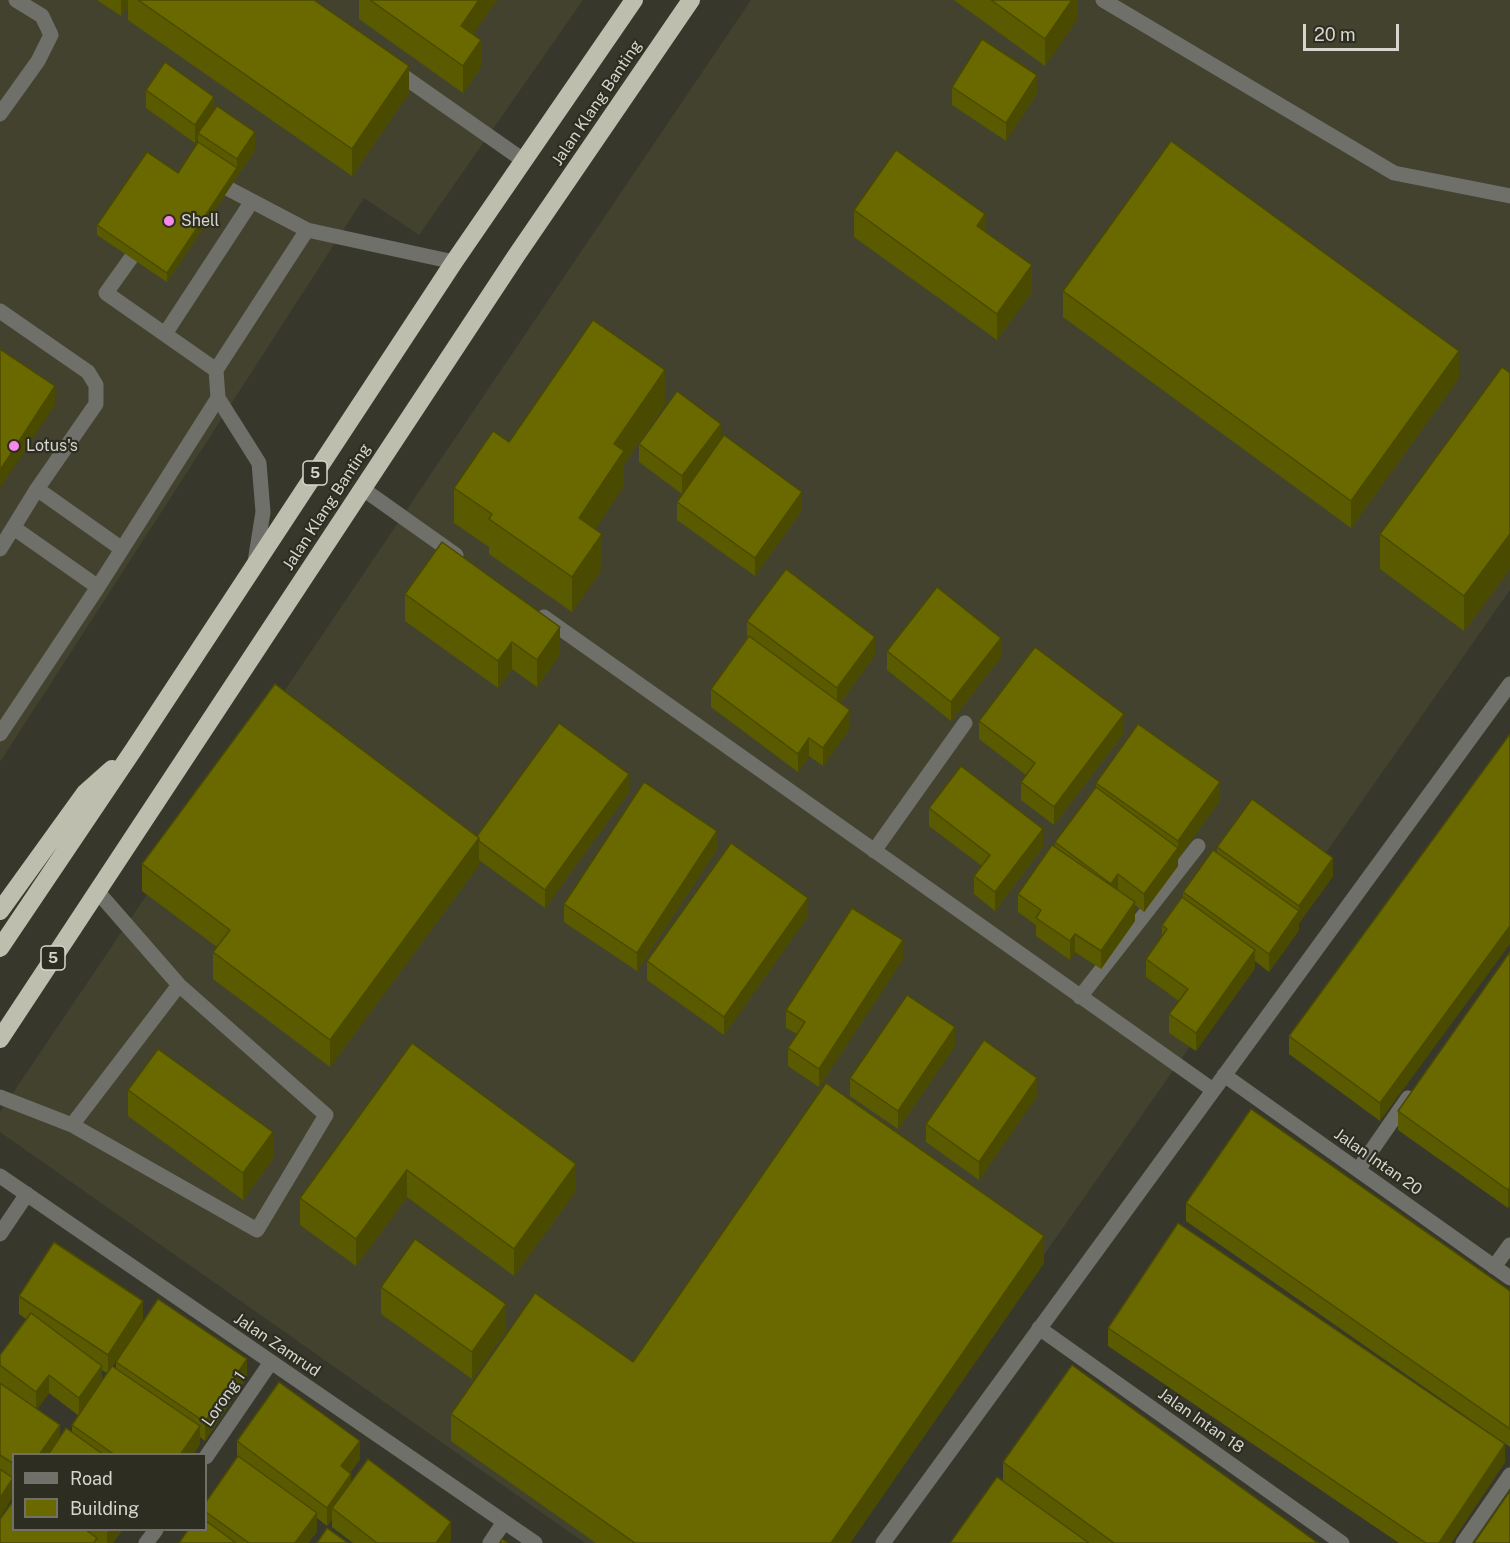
<!DOCTYPE html>
<style>
body{margin:0}
#map{position:relative;width:1510px;height:1543px;overflow:hidden;background:#37382b;font-family:"Public Sans",sans-serif}
canvas{display:block}
.legend{position:absolute;left:12px;top:1453px;width:195px;height:78px;box-sizing:border-box;background:#2d2e21;border:2px solid #717166;margin:0;padding:8px 10px;list-style:none;font-size:18px;color:#d6d6ce}
.legend li{display:flex;align-items:center;gap:12px;height:30px}
.legend b{width:30px;border:2px solid #717166}
.scale{position:absolute;left:1303px;top:24px;width:96px;height:27px;box-sizing:border-box;border:3px solid #d6d6ce;border-top:0;padding-left:8px;font-size:18px;line-height:21px;white-space:nowrap;color:#d6d6ce;-webkit-text-stroke:4px #2d2e21;paint-order:stroke}
</style>
<div id="map">
<canvas width="1510" height="1543"></canvas>
<ul class="legend">
<li><b style="height:8px;background:#6f706a"></b>Road</li>
<li><b style="height:16px;background:#696900"></b>Building</li>
</ul>
<div class="scale">20 m</div>
</div>
<script>
const context = document.querySelector('canvas').getContext('2d');
context.lineJoin = 'round';
function paint(path, color) {
  context.fillStyle = color;
  context.fill(path, 'evenodd');
}
function toPath(rows) {
  const path = new Path2D();
  for (const r of rows) {
    path.moveTo(r[0], r[1]);
    for (let i = 2; i < r.length; i += 2) path.lineTo(r[i], r[i + 1]);
  }
  return path;
}
function stroke(path, color, width, dash) {
  context.strokeStyle = color;
  context.lineWidth = width;
  context.lineCap = dash ? 'butt' : 'round';
  context.setLineDash(dash || []);
  context.stroke(path);
}
function drawText(font, color, halo, rows, align = 'center') {
  context.font = font + ' "Public Sans",sans-serif';
  context.lineWidth = 4.5;
  context.setLineDash([]);
  context.textBaseline = 'middle';
  context.strokeStyle = halo;
  context.fillStyle = color;
  for (const [text, x, y, turn = 0] of rows) {
    context.save();
    context.translate(x, y);
    context.rotate((+turn || 0) * Math.PI / 180);
    context.textAlign = isNaN(turn) ? turn : align;
    if (halo) context.strokeText(text, 0, 0);
    context.fillText(text, 0, 0);
    context.restore();
  }
}
paint(toPath([
 [0,0,583,0,419,235,364,198,0,762],
 [751,0,1510,0,1510,590,842,1543,585,1543,0,1132,0,1112]
]), '#42422f');
stroke(toPath([
 [1103,0,1394,173,1510,196],
 [393,69,523,160],
 [0,114,38,61,51,35,42,16,16,0],
 [229,189,307,230,454,262],
 [131,258,106,293,216,370],
 [0,311,88,372,96,385,96,404,37,489,0,549],
 [165,334,252,201],
 [37,489,122,549],
 [363,489,456,555],
 [14,528,98,587],
 [255,562,263,512,259,463,218,398,216,370,307,230],
 [544,617,1213,1090],
 [0,734,98,587,218,398],
 [874,851,965,723],
 [1080,997,1198,846],
 [1224,1075,1510,1278],
 [0,1097,72,1125,257,1230,326,1115,179,985,97,891],
 [72,1125,179,985],
 [1358,1170,1408,1098],
 [0,1176,535,1543],
 [0,1234,27,1194],
 [1494,1267,1510,1245],
 [1039,1328,1342,1543],
 [206,1457,271,1362],
 [146,1543,156,1530],
 [490,1543,504,1522],
 [883,1543,1510,684],
 [1463,1543,1510,1475]
]), '#6f706a', 15);
stroke(toPath([
 [0,911,85,793,112,769],
 [0,948,134,749,454,262,634,0],
 [0,1039,516,256,691,0]
]), '#bdbeae', 18);
paint(toPath([
 [97,0,314,0,409,93,352,176,128,20,128,5,121,16],
 [359,0,497,0,473,34,481,67,463,93,359,19],
 [954,0,1078,0,1078,18,1045,66],
 [952,87,1037,93,1006,141,952,105],
 [146,90,214,110,255,150,167,282,97,235,97,225,178,173,198,142,198,138,195,143,146,108],
 [854,210,1032,292,997,340,854,237],
 [1063,291,1459,378,1351,528,1063,317],
 [1510,373,1510,569,1464,631,1380,569,1380,534],
 [665,404,624,464,624,486,595,529,602,569,572,612,489,554,489,547,454,523,454,488,509,442],
 [721,440,802,510,755,576,677,520,677,502,682,494,639,462,639,444],
 [405,594,560,654,537,687,512,669,498,688,405,621],
 [747,621,875,655,840,703,850,728,823,766,809,756,798,772,711,707,711,689,747,638],
 [887,651,1001,657,951,721,887,670],
 [979,721,1124,733,1054,825,1021,800,1021,782,1026,775,979,739],
 [1510,734,1380,1121,1289,1054,1289,1036],
 [1096,783,1220,800,1178,859,1178,866,1144,912,1135,905,1135,921,1101,969,1075,952,1070,960,1036,936,1036,925,1018,912,1018,894,1055,848,1055,842,1096,787],
 [629,792,545,908,479,860,479,865,330,1067,213,979,213,952,217,947,142,891,142,864,477,836],
 [929,808,1043,847,995,911,974,894,974,876,982,866,929,826],
 [1217,847,1333,876,1299,923,1299,930,1269,972,1255,961,1255,968,1196,1051,1169,1033,1169,1014,1179,1001,1146,977,1146,959,1162,936,1162,925,1183,898,1183,892,1217,853],
 [717,849,637,971,564,922,564,904],
 [808,916,724,1035,647,980,647,961],
 [1510,952,1510,1206,1508,1208,1398,1130,1398,1111],
 [903,959,819,1087,788,1066,788,1048,797,1034,786,1028,786,1010],
 [412,1043,576,1191,514,1276,407,1197,356,1266,300,1225,300,1198],
 [955,1046,898,1129,850,1096,850,1078],
 [128,1090,273,1159,243,1200,128,1116],
 [1037,1096,979,1180,926,1142,926,1124],
 [1186,1203,1510,1291,1510,1447,1186,1221],
 [1044,1263,850,1543,596,1543,451,1441,451,1414],
 [381,1287,506,1330,472,1379,381,1314],
 [19,1296,143,1320,112,1367,116,1369,116,1362,247,1377,205,1441,200,1437,200,1444,193,1455,14,1455,13,1496,0,1517,0,1355,26,1319,19,1314],
 [102,1370,107,1373,102,1381],
 [49,1393,79,1416,72,1425,72,1432,60,1437,37,1409],
 [1108,1328,1505,1462,1451,1543,1399,1543,1108,1346],
 [237,1441,360,1459,350,1473,351,1482,451,1540,449,1543,353,1543,332,1527,332,1519,327,1526,317,1518,317,1531,308,1543,179,1543,206,1530,206,1502,237,1458],
 [1003,1462,1318,1543,950,1543,1003,1480],
 [0,1519,14,1530,122,1530,113,1543,0,1543]
]), '#5a5a00');
paint(toPath([
 [121,0,128,0,128,5,121,16],
 [479,0,497,0,461,52,461,26],
 [1072,0,1078,0,1078,18,1045,66,1045,39],
 [481,40,481,67,463,93,463,66],
 [409,66,409,93,352,176,352,149],
 [1037,75,1037,93,1006,141,1006,123],
 [214,97,214,115,198,133,198,138,195,143,195,125],
 [255,132,255,150,167,282,167,273,237,168,237,159],
 [985,214,985,241,977,226],
 [1032,265,1032,292,997,340,997,314],
 [1459,351,1459,378,1351,528,1351,501],
 [665,370,665,404,624,464,624,486,579,553,579,518,614,444],
 [55,386,55,405,0,488,0,470],
 [721,424,721,442,682,494,682,476],
 [802,492,802,510,755,576,755,558],
 [602,534,602,569,572,612,572,577],
 [1510,534,1510,569,1464,631,1464,596],
 [560,627,560,654,537,687,537,660],
 [875,637,875,655,837,707,837,688],
 [1001,638,1001,657,951,721,951,702],
 [512,642,512,669,498,688,498,661],
 [850,710,850,728,823,766,823,748],
 [1124,714,1124,733,1054,825,1054,807],
 [809,738,809,756,798,772,798,754],
 [629,774,629,792,545,908,545,890],
 [1220,782,1220,800,1178,859,1178,841],
 [1043,829,1043,847,995,911,995,892],
 [717,831,717,849,637,971,637,953],
 [479,838,479,865,330,1067,330,1040],
 [1178,848,1178,866,1144,912,1144,894],
 [1333,858,1333,876,1299,923,1299,930,1269,972,1269,954,1299,912,1299,906],
 [1118,874,1118,893,1111,902,1111,884],
 [808,898,808,916,724,1035,724,1017],
 [1135,902,1135,921,1101,969,1101,951],
 [1510,926,1510,944,1380,1121,1380,1103],
 [1075,934,1075,952,1070,960,1070,941],
 [903,940,903,959,819,1087,819,1069],
 [1255,950,1255,968,1196,1051,1196,1033],
 [955,1027,955,1046,898,1129,898,1111],
 [1037,1078,1037,1096,979,1180,979,1162],
 [273,1132,273,1159,243,1200,243,1173],
 [576,1164,576,1191,514,1276,514,1249],
 [407,1170,407,1197,356,1266,356,1239],
 [1510,1187,1510,1206,1508,1208,1508,1190],
 [1044,1236,1044,1263,850,1543,831,1543],
 [143,1301,143,1320,108,1373,108,1355],
 [506,1304,506,1330,472,1379,472,1352],
 [247,1359,247,1377,205,1441,205,1422],
 [102,1366,102,1384,79,1416,79,1398],
 [49,1375,49,1393,36,1411,36,1392],
 [60,1425,60,1444,52,1455,39,1455],
 [200,1426,200,1444,193,1455,180,1455],
 [360,1441,360,1459,341,1485,341,1466],
 [1505,1444,1505,1462,1451,1543,1439,1543],
 [351,1474,351,1493,332,1508,332,1519,327,1526,327,1508],
 [13,1478,13,1496,0,1517,0,1498],
 [317,1513,317,1531,308,1543,295,1543],
 [451,1522,451,1540,449,1543,436,1543],
 [110,1530,122,1530,113,1543,107,1543,107,1533]
]), '#4a4a00');
const building = toPath([
 [138,0,314,0,409,66,352,149,138,0],
 [370,0,479,0,461,26,481,40,463,66,370,0],
 [991,0,1072,0,1045,39,991,0],
 [982,39,1037,75,1006,123,952,87,982,39],
 [165,62,214,97,195,125,146,90,165,62],
 [217,106,255,132,237,159,198,133,217,106],
 [1171,141,1459,351,1351,501,1063,291,1171,141],
 [198,142,237,168,167,273,97,225,147,152,178,173,198,142],
 [896,150,985,214,977,226,1032,265,997,314,854,210,896,150],
 [593,320,665,370,614,444,624,451,579,518,602,534,572,577,489,519,492,514,454,488,493,431,509,442,593,320],
 [0,349,55,386,0,470,0,349],
 [1502,367,1510,373,1510,534,1464,596,1380,534,1502,367],
 [677,391,721,424,682,476,639,444,677,391],
 [724,435,802,492,755,558,677,502,724,435],
 [442,542,560,627,537,660,512,642,498,661,405,594,442,542],
 [786,569,875,637,837,688,747,621,786,569],
 [937,587,1001,638,951,702,887,651,937,587],
 [749,636,850,710,823,748,809,738,798,754,711,689,749,636],
 [1035,647,1124,714,1054,807,1021,782,1035,763,979,721,1035,647],
 [275,684,479,838,330,1040,213,952,230,930,142,864,275,684],
 [559,723,629,774,545,890,479,841,479,838,477,836,559,723],
 [1138,724,1220,782,1178,841,1096,783,1138,724],
 [1510,734,1510,926,1380,1103,1289,1036,1510,734],
 [961,766,1043,829,995,892,974,876,990,855,929,808,961,766],
 [644,782,717,831,637,953,564,904,644,782],
 [1096,787,1178,848,1144,894,1118,874,1111,884,1055,842,1096,787],
 [1252,799,1333,858,1299,906,1217,847,1252,799],
 [731,843,808,898,724,1017,647,961,731,843],
 [1052,845,1135,902,1101,951,1075,934,1070,941,1036,918,1041,910,1018,894,1052,845],
 [1213,850,1299,911,1269,954,1183,892,1213,850],
 [1182,897,1255,950,1196,1033,1169,1014,1188,989,1146,959,1167,929,1162,925,1182,897],
 [852,908,903,940,819,1069,788,1048,805,1022,786,1010,852,908],
 [1510,952,1510,1187,1508,1190,1398,1111,1510,952],
 [907,995,955,1027,898,1111,850,1078,907,995],
 [984,1040,1037,1078,979,1162,926,1124,984,1040],
 [412,1043,576,1164,514,1249,407,1170,356,1239,300,1198,412,1043],
 [158,1049,273,1132,243,1173,128,1090,158,1049],
 [826,1083,1044,1236,831,1543,635,1543,451,1414,535,1293,633,1362,826,1083],
 [1251,1109,1510,1291,1510,1429,1186,1203,1251,1109],
 [1178,1223,1505,1444,1439,1543,1426,1543,1108,1328,1178,1223],
 [415,1239,506,1304,472,1352,381,1287,415,1239],
 [54,1242,143,1301,108,1355,19,1296,54,1242],
 [158,1299,247,1359,205,1422,116,1362,158,1299],
 [31,1313,102,1366,79,1398,49,1375,36,1392,0,1365,0,1355,31,1313],
 [1072,1365,1318,1543,1114,1543,1003,1462,1072,1365],
 [112,1366,200,1426,180,1455,115,1455,72,1425,112,1366],
 [279,1382,360,1441,341,1466,351,1474,327,1508,237,1441,279,1382],
 [0,1383,60,1425,39,1455,14,1455,14,1464,0,1455,0,1383],
 [66,1428,104,1455,48,1455,66,1428],
 [238,1456,317,1513,295,1543,249,1543,206,1512,206,1502,238,1456],
 [368,1459,451,1522,436,1543,377,1543,332,1508,368,1459],
 [0,1469,13,1478,0,1498,0,1469],
 [997,1477,1089,1543,950,1543,997,1477],
 [1510,1491,1510,1543,1474,1543,1510,1491],
 [14,1500,14,1530,86,1530,97,1538,94,1543,2,1543,0,1542,0,1519,14,1500],
 [206,1521,236,1543,179,1543,188,1530,206,1530,206,1521],
 [327,1528,348,1543,317,1543,327,1528],
 [502,1539,508,1543,500,1543,502,1539]
]);
paint(building, '#696900');
stroke(building, '#4a4a00', 1.5);
for (const [x, y, r, color] of [
 [169,221,6,"#f987e8"],
 [14,446,6,"#f987e8"]
]) {
  const dot = new Path2D();
  dot.arc(x, y, r, 0, 2 * Math.PI);
  context.fillStyle = color;
  context.fill(dot);
  stroke(dot, '#2d2e21', 2);
}
for (const [x, y, w] of [
 [315,473,24],
 [53,958,24]
]) {
  const box = new Path2D();
  box.roundRect(x - w / 2, y - 12, w, 24, 4.5);
  context.fillStyle = '#2d2e21';
  context.fill(box);
  stroke(box, '#d6d6ce', 1.5);
}
drawText('bold 15px', '#d6d6ce', null, [
 ["5",315,473],
 ["5",53,958]
]);
drawText('16px', '#d6d6ce', '#2d2e21', [
 ["Jalan Klang Banting",597,103,-56],
 ["Jalan Klang Banting",327,507,-57],
 ["Jalan Intan 20",1378,1162,35],
 ["Jalan Zamrud",277,1345,34],
 ["Lorong 1",224,1399,-55],
 ["Jalan Intan 18",1201,1421,35]
]);
drawText('16px', '#d6d6ce', '#2d2e21', [
 ["Shell",181,221],
 ["Lotus's",26,446]
], 'left');
</script>
